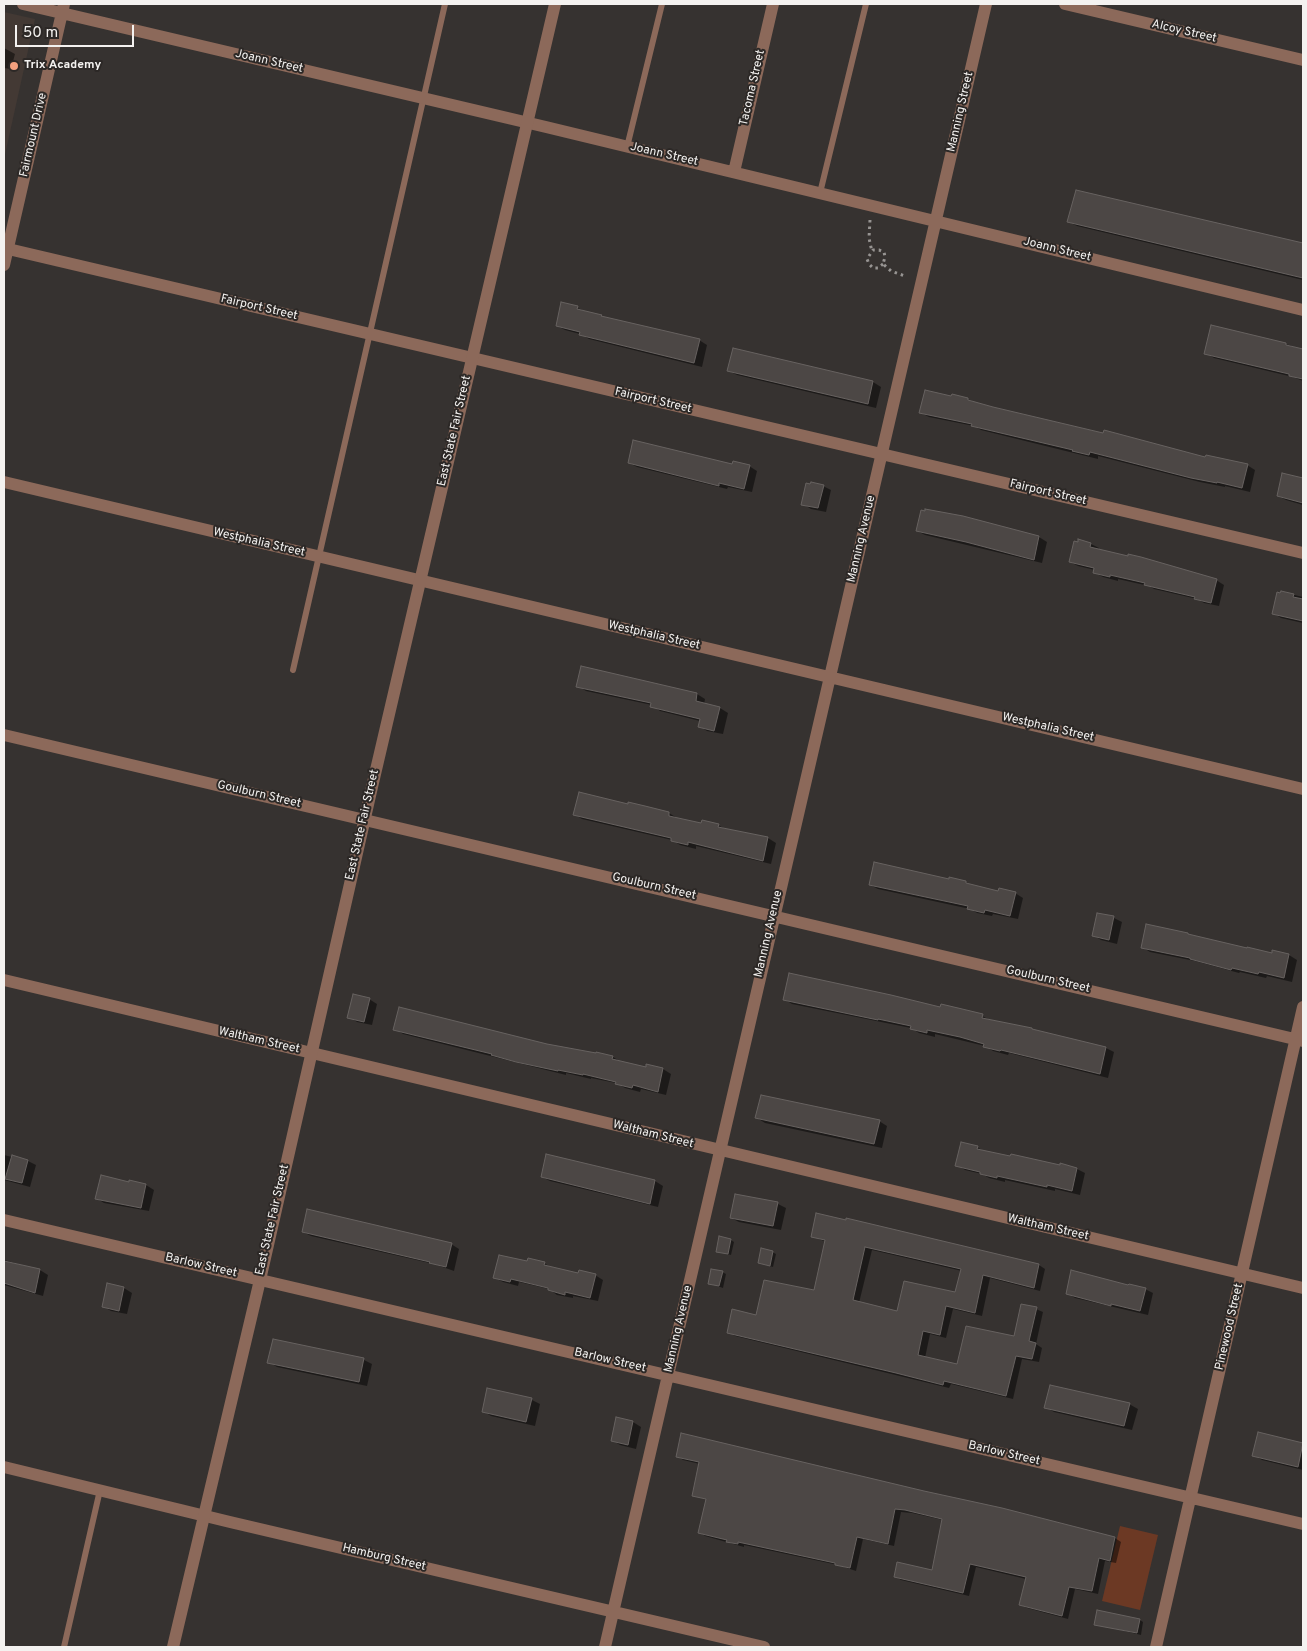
<!DOCTYPE html>
<style>
body{margin:0}
#map{position:relative;width:1307px;height:1651px;overflow:hidden;background:#363230;font-family:Overpass,sans-serif}
canvas{display:block}
.frame{position:absolute;inset:0;border:5px solid #f4f2f0;pointer-events:none}
.scale{position:absolute;left:15px;top:25px;width:119px;height:22px;box-sizing:border-box;border:2px solid #f4f2f0;border-top:0;padding-left:6px;font-size:15px;line-height:18px;white-space:nowrap;color:#f4f2f0;-webkit-text-stroke:4px #2c2826;paint-order:stroke}
</style>
<div id="map">
<canvas width="1307" height="1651"></canvas>
<div class="frame"></div>
<div class="scale">50 m</div>
</div>
<script>
const context = document.querySelector('canvas').getContext('2d');
context.lineJoin = 'round';
function paint(path, color) {
  context.fillStyle = color;
  context.fill(path, 'evenodd');
}
function toPath(rows) {
  const path = new Path2D();
  for (const r of rows) {
    path.moveTo(r[0], r[1]);
    for (let i = 2; i < r.length; i += 2) path.lineTo(r[i], r[i + 1]);
  }
  return path;
}
function stroke(path, color, width, dash) {
  context.strokeStyle = color;
  context.lineWidth = width;
  context.lineCap = dash ? 'butt' : 'round';
  context.setLineDash(dash || []);
  context.stroke(path);
}
function drawText(font, color, halo, rows, align = 'center') {
  context.font = font + ' Overpass,sans-serif';
  context.lineWidth = 4;
  context.setLineDash([]);
  context.textBaseline = 'middle';
  context.strokeStyle = halo;
  context.fillStyle = color;
  for (const [text, x, y, turn = 0] of rows) {
    context.save();
    context.translate(x, y);
    context.rotate((+turn || 0) * Math.PI / 180);
    context.textAlign = isNaN(turn) ? turn : align;
    if (halo) context.strokeText(text, 0, 0);
    context.fillText(text, 0, 0);
    context.restore();
  }
}
paint(toPath([
 [4,12,35,19,4,159]
]), '#433934');
paint(toPath([
 [1120,1526,1158,1535,1140,1610,1102,1601]
]), '#6c3924');
paint(toPath([
 [4,48,15,54,11,69,4,68],
 [1077,191,1303,245,1303,280,1077,226,1069,222],
 [562,304,578,308,586,312,605,318,699,340,707,345,702,367,589,339,580,334,565,330,557,326],
 [1286,344,1303,350,1303,381,1293,377,1214,358,1206,353],
 [734,349,873,382,881,387,876,408,737,375,729,371],
 [952,397,968,399,976,403,1206,458,1247,465,1255,470,1250,492,1225,486,1225,487,1200,482,1098,456,1098,459,981,430,974,426,929,417,921,413],
 [629,463,733,465,749,466,757,471,752,492,728,487,727,489,637,467],
 [1299,478,1303,480,1303,505,1286,500,1278,496],
 [811,485,823,486,831,490,826,512,811,509,803,504],
 [917,531,1039,537,1047,542,1042,563,925,535],
 [1091,544,1099,548,1098,550,1216,580,1224,585,1219,606,1204,603,1197,599,1154,589,1149,586,1118,579,1118,581,1103,577,1095,573,1095,570,1078,566,1070,562],
 [1282,592,1303,597,1303,623,1281,618,1273,613],
 [582,668,697,694,705,699,704,705,720,708,728,713,723,734,707,731,699,726,700,721,660,711,652,705,586,691,578,686],
 [669,813,677,818,702,825,718,825,725,829,768,838,776,843,771,864,696,846,696,849,680,845,672,840,582,819,574,814],
 [950,880,966,882,973,886,999,893,1015,893,1023,898,1018,919,993,914,992,916,977,913,970,909,878,889,870,885],
 [1114,918,1122,922,1117,944,1101,940,1093,935],
 [1192,936,1248,950,1273,954,1273,952,1289,955,1297,960,1292,982,1267,976,1266,978,1240,972,1239,973,1195,961,1150,952,1142,947],
 [369,999,377,1004,372,1025,357,1022,349,1017],
 [784,999,941,1009,982,1016,990,1020,1106,1048,1114,1052,1108,1078,1009,1053,1008,1055,993,1051,985,1046,935,1034,935,1037,919,1033,911,1028,792,1004],
 [395,1029,546,1046,597,1054,613,1057,621,1062,646,1068,663,1069,671,1074,666,1095,641,1089,640,1092,625,1088,616,1083,591,1078,591,1079,566,1073,566,1075,403,1034],
 [757,1118,879,1121,887,1126,882,1148,765,1123],
 [977,1147,985,1152,1077,1169,1085,1173,1080,1195,1055,1189,1055,1191,1005,1180,1005,1182,989,1178,982,1174,965,1170,957,1165],
 [4,1155,28,1161,36,1165,30,1187,4,1180],
 [547,1155,655,1181,663,1186,658,1207,550,1181,542,1177],
 [146,1185,154,1190,149,1211,104,1203,96,1198],
 [736,1196,778,1204,786,1208,781,1230,739,1222,731,1218],
 [303,1232,451,1244,459,1249,454,1271,434,1264,311,1236],
 [812,1236,1039,1265,1045,1269,1040,1291,990,1278,982,1316,953,1309,946,1338,930,1334,925,1358,958,1365,1015,1338,1036,1309,1043,1312,1036,1344,1042,1348,1039,1362,1022,1359,1013,1399,951,1384,949,1388,735,1336,728,1332,757,1316,815,1292,826,1242],
 [872,1250,962,1271,956,1294,898,1312,859,1303],
 [731,1240,734,1242,731,1255,717,1251],
 [772,1252,776,1254,773,1267,759,1263],
 [4,1260,40,1270,48,1275,43,1296,4,1285],
 [528,1263,544,1263,552,1268,579,1274,595,1275,603,1280,598,1301,573,1296,573,1298,557,1295,549,1289,519,1282,518,1286,503,1282,495,1278],
 [722,1272,726,1274,723,1288,709,1283],
 [108,1285,124,1288,132,1293,127,1314,111,1311,103,1306],
 [1129,1286,1145,1289,1153,1293,1148,1315,1075,1298,1067,1293],
 [274,1341,364,1360,372,1364,367,1386,277,1367,269,1362],
 [532,1400,540,1404,535,1426,491,1416,483,1411],
 [1129,1404,1138,1409,1132,1430,1054,1412,1045,1407],
 [633,1422,641,1427,636,1449,620,1445,612,1440],
 [1258,1434,1303,1444,1303,1470,1262,1460,1253,1455],
 [677,1456,924,1492,1002,1509,1115,1538,1121,1542,1116,1563,1105,1561,1098,1594,1075,1589,1068,1619,1027,1608,1020,1605,1026,1579,976,1567,969,1596,901,1580,895,1576,932,1571,943,1520,912,1513,901,1512,894,1546,863,1539,856,1571,838,1565,744,1545,744,1547,705,1536,699,1532,707,1500,693,1495,700,1464,683,1460],
 [1140,1620,1143,1622,1141,1635,1095,1624]
]), '#0007');
const building = toPath([
 [1076,190,1303,243,1303,278,1067,222,1076,190],
 [561,302,578,306,577,309,602,315,601,316,700,339,694,363,604,341,579,335,580,332,556,326,561,302],
 [1211,325,1286,343,1286,345,1303,349,1303,379,1289,376,1289,374,1204,354,1211,325],
 [733,348,873,381,868,404,727,371,733,348],
 [925,390,951,396,952,394,968,398,968,400,993,407,1103,433,1104,430,1205,457,1206,455,1248,464,1242,488,1217,482,1217,483,1191,478,1090,452,1089,455,1072,451,1073,450,971,426,972,424,919,413,925,390],
 [633,440,732,464,733,461,750,465,744,489,719,483,719,486,628,463,633,440],
 [1282,473,1303,478,1303,503,1277,496,1282,473],
 [811,482,824,485,818,508,801,505,806,483,810,484,811,482],
 [925,509,963,516,1039,536,1034,560,966,542,916,531,921,510,925,511,925,509],
 [1078,539,1091,543,1090,547,1128,556,1128,554,1141,557,1217,579,1211,603,1194,599,1195,597,1144,585,1145,583,1110,575,1110,577,1093,573,1094,568,1069,562,1074,541,1078,542,1078,539],
 [1281,591,1294,594,1293,597,1303,599,1303,621,1272,614,1277,592,1280,593,1281,591],
 [581,666,697,693,696,701,720,707,714,731,698,727,700,719,650,707,651,703,576,687,581,666],
 [579,792,628,804,628,802,645,806,669,812,669,816,701,823,702,820,719,824,718,827,768,837,763,861,688,842,688,845,671,841,671,838,573,815,579,792],
 [874,862,949,879,949,877,966,881,966,883,998,891,999,888,1016,892,1010,916,985,910,984,913,967,909,968,906,869,885,874,862],
 [1097,913,1114,916,1109,940,1092,936,1097,913],
 [1146,924,1188,933,1188,934,1247,948,1247,947,1272,953,1272,950,1289,954,1284,978,1259,972,1258,974,1232,968,1231,970,1190,959,1190,958,1141,948,1146,924],
 [789,973,891,995,940,1007,941,1004,958,1008,983,1014,982,1018,1032,1028,1032,1029,1106,1047,1100,1074,1001,1050,1000,1051,983,1047,984,1044,960,1037,927,1030,927,1033,910,1029,911,1026,878,1019,878,1020,783,1000,789,973],
 [353,994,370,998,364,1022,347,1018,353,994],
 [399,1007,547,1044,596,1053,596,1052,613,1056,612,1059,646,1067,646,1064,663,1068,658,1092,633,1085,632,1088,615,1084,616,1082,583,1074,583,1075,558,1070,558,1071,516,1062,491,1055,492,1054,393,1030,399,1007],
 [761,1095,880,1120,874,1144,755,1118,761,1095],
 [961,1142,978,1146,977,1149,1010,1156,1011,1154,1060,1165,1060,1163,1077,1168,1072,1191,1047,1185,1047,1187,997,1176,997,1178,980,1174,980,1172,955,1166,961,1142],
 [546,1154,655,1180,650,1204,541,1177,546,1154],
 [12,1155,28,1160,22,1183,5,1179,12,1155],
 [101,1175,129,1182,129,1180,146,1184,141,1208,95,1199,101,1175],
 [735,1194,778,1202,773,1226,730,1218,735,1194],
 [307,1209,452,1243,446,1267,429,1263,430,1262,302,1232,307,1209],
 [816,1213,846,1220,846,1218,1039,1264,1034,1288,983,1275,975,1313,946,1306,940,1335,923,1331,918,1355,957,1364,966,1326,1014,1336,1021,1304,1037,1307,1029,1341,1036,1343,1032,1359,1016,1356,1006,1396,944,1381,943,1385,896,1373,727,1333,732,1309,756,1315,764,1280,814,1290,825,1240,811,1237,816,1213],
 [865,1247,961,1269,955,1292,904,1281,897,1311,853,1300,865,1247],
 [719,1236,731,1239,728,1254,716,1252,719,1236],
 [761,1248,773,1251,770,1266,758,1263,761,1248],
 [499,1255,527,1261,528,1258,545,1262,544,1265,578,1273,579,1270,596,1274,590,1298,565,1292,565,1295,548,1290,548,1288,511,1279,510,1282,493,1278,499,1255],
 [4,1261,40,1269,35,1293,4,1283,4,1261],
 [711,1269,723,1271,719,1286,708,1284,711,1269],
 [1071,1270,1128,1285,1129,1284,1146,1288,1140,1311,1111,1304,1111,1306,1066,1294,1071,1270],
 [107,1283,124,1287,119,1311,102,1307,107,1283],
 [273,1339,364,1358,359,1382,267,1363,273,1339],
 [1050,1385,1130,1403,1124,1426,1044,1408,1050,1385],
 [487,1388,532,1398,526,1422,482,1412,487,1388],
 [616,1417,633,1421,628,1445,611,1441,616,1417],
 [1258,1432,1303,1443,1298,1467,1252,1456,1258,1432],
 [681,1433,924,1491,1002,1508,1115,1537,1110,1561,1099,1558,1092,1591,1069,1587,1062,1616,1019,1605,1026,1577,970,1564,963,1593,894,1577,897,1562,932,1570,942,1519,905,1510,895,1509,888,1544,857,1537,850,1568,835,1565,835,1563,738,1542,738,1544,726,1542,727,1540,698,1533,706,1499,692,1496,699,1462,676,1457,681,1433],
 [1097,1610,1140,1619,1137,1633,1094,1625,1097,1610]
]);
paint(building, '#4c4745');
stroke(building, '#676260', 1);
stroke(toPath([
 [870,220,869,238,872,252],
 [883,264,878,268,873,268,869,264,867,259,873,250,879,250,884,252,885,257,883,264,891,271,905,276]
]), '#979492', 3, [2.5, 4]);
stroke(toPath([
 [627,147,662,4],
 [820,193,866,4],
 [293,670,445,4],
 [64,1647,100,1490]
]), '#8c695a', 6);
stroke(toPath([
 [23,4,546,127,1303,310],
 [1065,4,1303,60],
 [734,172,773,4],
 [4,248,1303,553],
 [4,265,64,4],
 [4,482,1303,789],
 [4,735,1303,1041],
 [4,980,1303,1288],
 [4,1220,1303,1524],
 [4,1467,230,1522,764,1647],
 [605,1647,986,4],
 [1156,1647,1303,1007]
]), '#8c695a', 12);
stroke(toPath([
 [173,1647,260,1280,372,787,555,4]
]), '#8c695a', 12);
for (const [x, y, r, color] of [
 [14,66,5,"#f2a07f"]
]) {
  const dot = new Path2D();
  dot.arc(x, y, r, 0, 2 * Math.PI);
  context.fillStyle = color;
  context.fill(dot);
  stroke(dot, '#2c2826', 2);
}
drawText('12px', '#f4f2f0', '#2c2826', [
 ["Alcoy Street",1184,32,13],
 ["Joann Street",269,62,13],
 ["Tacoma Street",753,88,-77],
 ["Manning Street",961,112,-77],
 ["Fairmount Drive",34,135,-77],
 ["Joann Street",664,155,13],
 ["Joann Street",1057,250,14],
 ["Fairport Street",259,308,13],
 ["Fairport Street",653,401,13],
 ["East State Fair Street",455,431,-77],
 ["Fairport Street",1048,493,13],
 ["Manning Avenue",862,539,-77],
 ["Westphalia Street",259,543,13],
 ["Westphalia Street",654,636,13],
 ["Westphalia Street",1048,728,13],
 ["Goulburn Street",259,795,13],
 ["East State Fair Street",363,825,-77],
 ["Goulburn Street",654,887,13],
 ["Manning Avenue",769,934,-77],
 ["Goulburn Street",1048,980,13],
 ["Waltham Street",259,1041,13],
 ["Waltham Street",653,1135,14],
 ["East State Fair Street",273,1220,-77],
 ["Waltham Street",1048,1228,13],
 ["Barlow Street",201,1266,13],
 ["Pinewood Street",1230,1327,-77],
 ["Manning Avenue",679,1329,-77],
 ["Barlow Street",610,1361,13],
 ["Barlow Street",1004,1454,13],
 ["Hamburg Street",384,1558,13]
]);
drawText('bold 12px', '#f4f2f0', '#2c2826', [
 ["Trix Academy",24,66]
], 'left');
</script>
